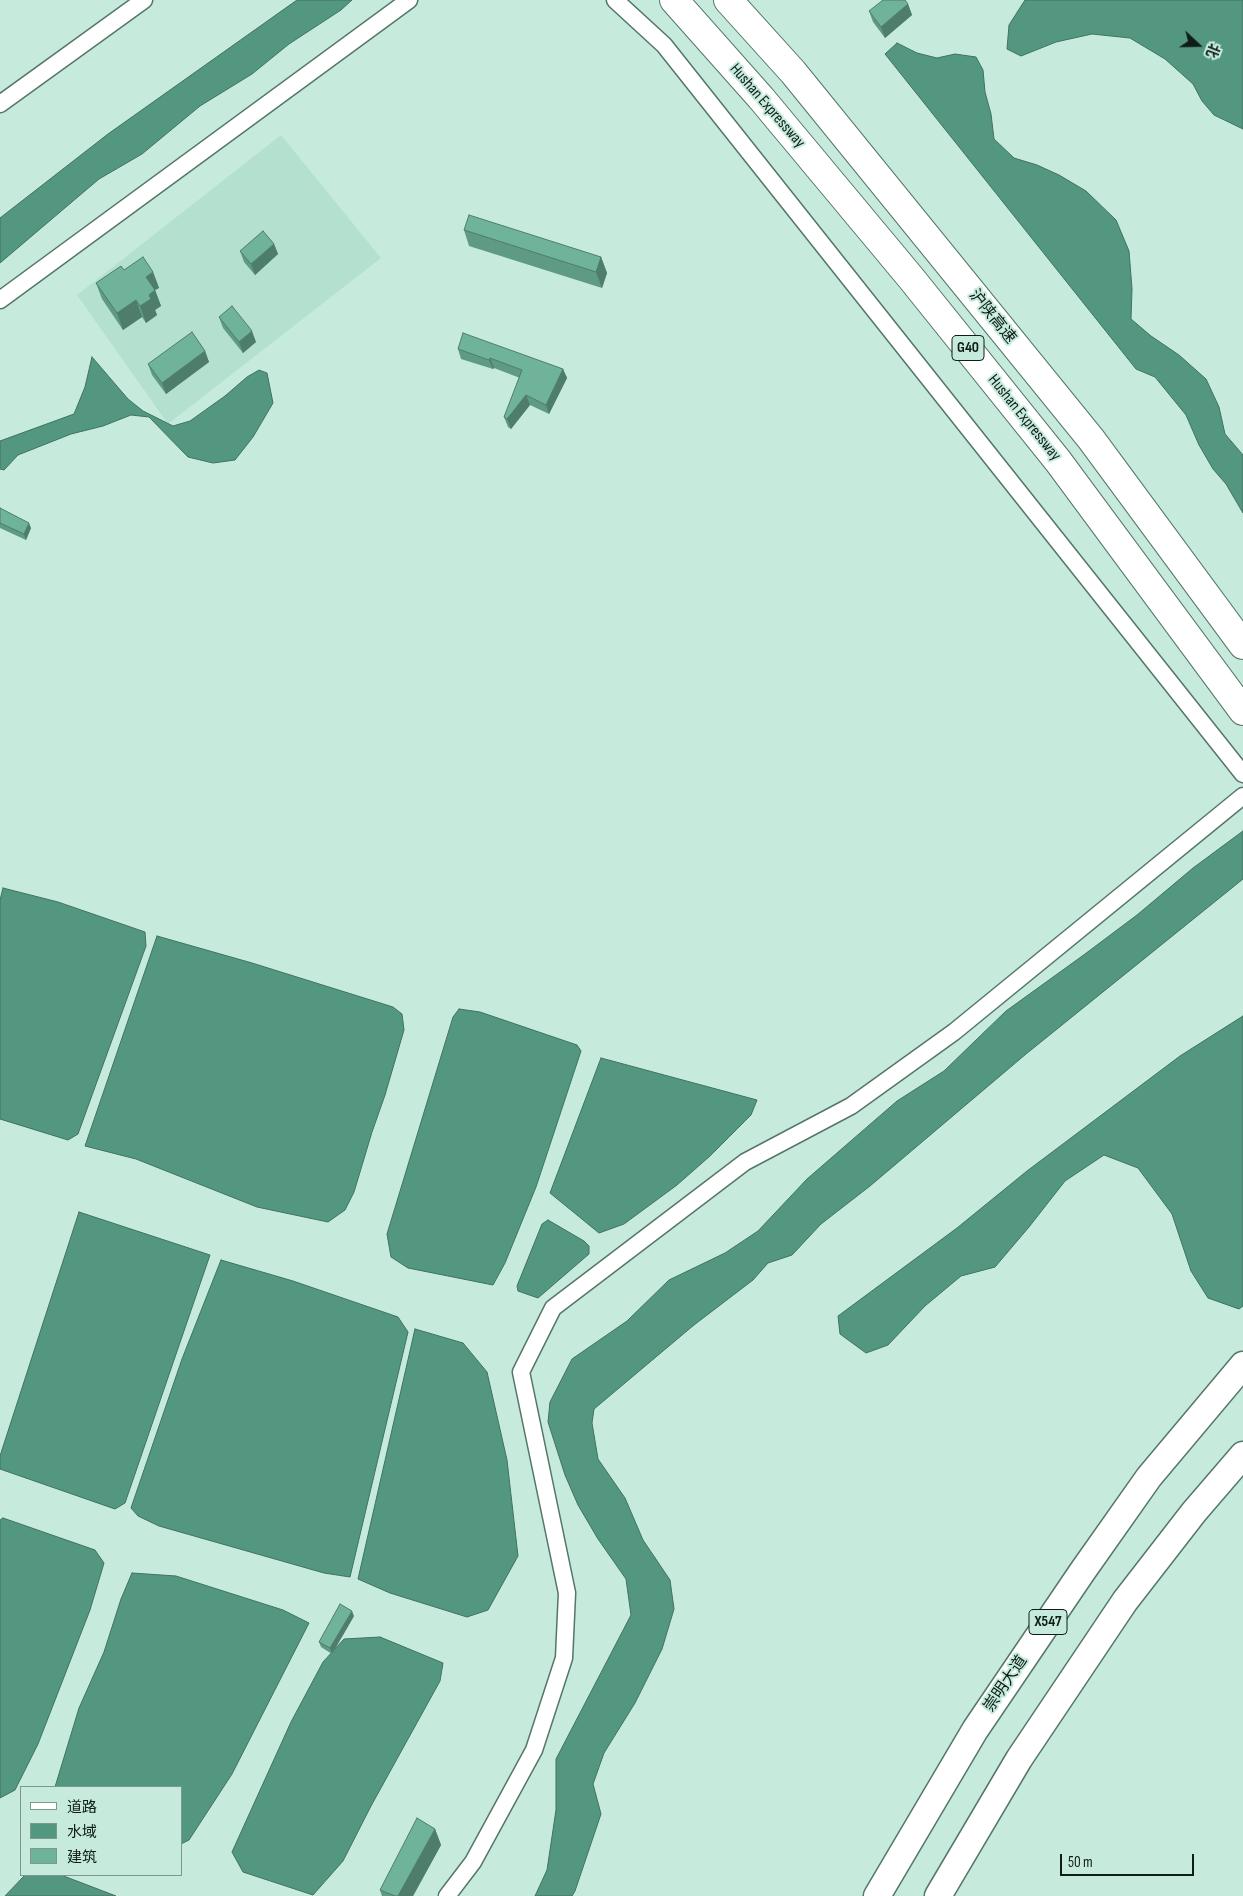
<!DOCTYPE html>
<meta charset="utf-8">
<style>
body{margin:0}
#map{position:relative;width:1243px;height:1896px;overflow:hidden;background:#c6ebdc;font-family:"Sofia Sans Condensed","Noto Sans SC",sans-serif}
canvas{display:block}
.legend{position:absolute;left:20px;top:1786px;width:162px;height:90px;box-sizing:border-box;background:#c6ebdc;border:1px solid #7d998e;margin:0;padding:6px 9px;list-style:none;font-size:15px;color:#0f1d18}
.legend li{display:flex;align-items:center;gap:10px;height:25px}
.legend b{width:25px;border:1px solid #7d998e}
.north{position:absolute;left:1173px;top:20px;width:50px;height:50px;-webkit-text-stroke:4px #c6ebdc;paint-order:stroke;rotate:111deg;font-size:14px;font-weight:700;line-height:20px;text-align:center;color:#0f1d18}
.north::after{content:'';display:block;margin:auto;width:18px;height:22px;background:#0f1d18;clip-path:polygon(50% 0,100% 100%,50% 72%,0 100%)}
.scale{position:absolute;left:1060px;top:1854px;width:134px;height:22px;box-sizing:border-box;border:2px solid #0f1d18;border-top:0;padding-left:6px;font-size:15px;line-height:18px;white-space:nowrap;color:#0f1d18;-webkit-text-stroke:4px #c6ebdc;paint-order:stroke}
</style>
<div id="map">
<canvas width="1243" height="1896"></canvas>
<ul class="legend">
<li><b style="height:6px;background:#fff"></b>道路</li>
<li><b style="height:14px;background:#549780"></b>水域</li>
<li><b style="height:14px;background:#6fb39a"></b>建筑</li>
</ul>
<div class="north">北</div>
<div class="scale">50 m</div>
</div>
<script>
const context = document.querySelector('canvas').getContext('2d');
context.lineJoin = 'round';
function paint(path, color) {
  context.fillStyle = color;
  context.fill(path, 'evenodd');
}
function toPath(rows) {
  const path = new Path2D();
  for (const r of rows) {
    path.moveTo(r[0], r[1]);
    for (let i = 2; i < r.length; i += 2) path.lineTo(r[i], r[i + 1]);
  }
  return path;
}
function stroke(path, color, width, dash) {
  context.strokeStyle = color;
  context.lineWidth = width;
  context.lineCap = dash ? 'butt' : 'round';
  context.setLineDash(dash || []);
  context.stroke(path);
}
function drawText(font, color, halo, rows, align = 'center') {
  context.font = font + ' "Sofia Sans Condensed","Noto Sans SC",sans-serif';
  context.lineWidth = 4;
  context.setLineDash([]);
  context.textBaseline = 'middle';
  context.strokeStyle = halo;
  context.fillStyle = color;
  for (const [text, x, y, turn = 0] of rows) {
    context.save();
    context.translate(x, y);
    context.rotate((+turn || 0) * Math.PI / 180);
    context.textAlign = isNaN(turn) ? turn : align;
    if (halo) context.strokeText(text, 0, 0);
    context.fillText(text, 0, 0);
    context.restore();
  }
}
paint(toPath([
 [281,135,381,258,168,424,77,295]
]), '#b4e1cf');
const water = toPath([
 [297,0,352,0,341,10,289,44,252,74,200,106,142,154,99,179,0,263,0,218,108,134,297,0],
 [1025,0,1243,0,1243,129,1214,115,1202,101,1193,84,1165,59,1130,38,1092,34,1056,42,1021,56,1007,49,1009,25,1025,0],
 [897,43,917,53,937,58,955,54,976,57,983,70,985,92,991,114,994,139,1014,158,1037,165,1059,175,1086,191,1116,220,1129,251,1132,289,1131,319,1151,336,1179,355,1206,379,1219,407,1225,434,1243,455,1243,513,1226,484,1213,469,1199,445,1186,415,1155,377,1136,369,885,54,897,43],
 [92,357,128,399,143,411,173,426,190,421,225,396,247,377,259,370,267,373,273,403,253,437,235,460,213,463,188,457,149,417,131,415,103,426,71,434,18,455,4,470,0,469,0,441,74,414,85,387,92,357],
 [1243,831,1243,879,1026,1054,870,1186,821,1224,792,1255,768,1263,753,1280,694,1325,594,1409,592,1423,598,1459,625,1498,643,1540,670,1580,674,1609,662,1649,635,1703,604,1753,593,1784,601,1814,575,1891,572,1896,535,1896,547,1870,556,1810,556,1759,631,1615,626,1579,598,1539,578,1505,565,1475,548,1422,550,1402,572,1359,627,1321,669,1280,725,1253,758,1231,807,1179,897,1101,944,1071,1006,1011,1085,954,1137,915,1193,868,1243,831],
 [3,888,58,902,145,932,146,946,78,1134,68,1140,0,1119,0,900,3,888],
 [157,936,252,963,393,1007,402,1014,404,1030,385,1095,372,1132,354,1192,345,1210,328,1222,257,1207,136,1159,85,1146,157,936],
 [459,1009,480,1012,577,1045,581,1051,536,1187,505,1263,493,1285,408,1268,391,1257,387,1234,453,1017,459,1009],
 [1243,1016,1243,1306,1239,1309,1208,1298,1191,1271,1172,1214,1138,1168,1104,1155,1065,1181,1029,1227,995,1267,961,1276,925,1306,888,1345,866,1353,840,1334,838,1316,957,1228,1027,1171,1180,1056,1243,1016],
 [601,1058,757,1100,751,1115,710,1156,677,1185,624,1224,599,1233,550,1193,601,1058],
 [79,1212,210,1255,125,1503,115,1509,0,1469,0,1456,79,1212],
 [548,1220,584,1241,589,1246,589,1254,538,1298,518,1291,517,1286,542,1224,548,1220],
 [221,1260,293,1281,398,1317,408,1332,350,1577,324,1573,159,1526,138,1516,131,1508,182,1359,221,1260],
 [415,1329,463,1343,487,1372,507,1460,518,1556,488,1610,467,1617,390,1593,358,1579,415,1329],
 [3,1518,95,1550,104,1563,90,1610,38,1744,15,1790,0,1798,0,1520,3,1518],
 [132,1573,176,1576,283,1610,309,1623,232,1774,189,1840,181,1844,181,1787,55,1787,79,1708,104,1652,121,1599,132,1573],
 [380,1637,443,1663,440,1681,371,1806,343,1861,313,1895,243,1872,232,1852,291,1722,323,1662,344,1639,380,1637],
 [25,1875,61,1875,116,1896,5,1896,25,1875]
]);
paint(water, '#549780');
stroke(water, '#3f7261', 1);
const street = toPath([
 [615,0,664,45,1243,774],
 [0,104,144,0],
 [0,300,409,0],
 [447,1896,473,1862,534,1750,564,1658,567,1593,521,1372,553,1308,745,1162,851,1106,954,1032,1243,796]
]);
const primary = toPath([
 [877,1896,975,1730,1082,1572,1149,1477,1243,1365],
 [938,1896,1019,1759,1125,1601,1194,1512,1243,1455]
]);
const highway = toPath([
 [674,0,761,98,911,278,1058,461,1243,711],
 [728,0,793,72,1091,439,1243,645]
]);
stroke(street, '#557669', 19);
stroke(primary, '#557669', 29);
stroke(highway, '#557669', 30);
stroke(street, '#fff', 16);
stroke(primary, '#fff', 26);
stroke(highway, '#fff', 28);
paint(toPath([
 [908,4,912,15,885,38,873,22,869,11],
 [464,230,601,257,607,273,602,288,469,246],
 [274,244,278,254,255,275,244,262,240,251],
 [124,270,153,272,159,288,155,290,161,306,155,310,157,315,146,323,142,317,123,330,102,299,96,283],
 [219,317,256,342,243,353,223,328],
 [458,349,563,369,567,378,549,414,530,405,511,429,508,427,504,417,520,378,494,368,493,369,461,359],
 [205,351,209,362,166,394,152,375,148,364],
 [0,508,31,528,26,540,0,528],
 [354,1616,332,1654,321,1647,319,1642],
 [435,1829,441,1845,413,1896,382,1896,380,1890]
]), '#5f9a84');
paint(toPath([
 [908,4,912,15,885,38,881,27],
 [274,244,278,254,255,275,251,264],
 [601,257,607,273,602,288,596,272],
 [153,272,159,288,155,290,161,306,155,310,157,315,146,323,140,306,149,295,146,277],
 [136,300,142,317,123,330,117,313],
 [252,331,256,342,243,353,239,342],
 [205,351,209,362,166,394,162,383],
 [490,358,494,368,493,369,489,360],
 [563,369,567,378,549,414,546,405],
 [526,395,530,405,511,429,507,419],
 [29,523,31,528,26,540,24,534],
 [352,1611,354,1616,332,1654,330,1648],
 [435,1829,441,1845,413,1896,398,1896]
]), '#4e7d6c');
const building = toPath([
 [883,0,905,0,908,4,881,27,869,11,883,0],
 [469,215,601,257,596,272,464,230,469,215],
 [263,231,274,244,251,264,240,251,263,231],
 [143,257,153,272,146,277,155,290,149,295,151,299,140,306,136,300,117,313,96,283,121,266,124,270,143,257],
 [232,306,252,331,239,342,219,317,232,306],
 [192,332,205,351,162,383,148,364,192,332],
 [463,333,563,369,546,405,526,395,507,419,504,417,522,370,490,358,489,360,458,349,463,333],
 [0,508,29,523,24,534,0,523,0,508],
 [340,1604,352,1611,330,1648,319,1642,340,1604],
 [417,1818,435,1829,398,1896,395,1896,380,1890,417,1818]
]);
paint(building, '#6fb39a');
stroke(building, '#4e7d6c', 1);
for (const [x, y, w] of [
 [968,348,32],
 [1048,1622,38]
]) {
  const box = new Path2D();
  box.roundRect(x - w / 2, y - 12.5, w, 25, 4);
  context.fillStyle = '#c6ebdc';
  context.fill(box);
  stroke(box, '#0f1d18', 1);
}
drawText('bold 15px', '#0f1d18', null, [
 ["G40",968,348],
 ["X547",1048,1622]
]);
drawText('16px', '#0f1d18', '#c6ebdc', [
 ["Hushan Expressway",767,106,49],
 ["沪陕高速",992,317,51],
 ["Hushan Expressway",1024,418,51],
 ["崇明大道",1006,1684,-56]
]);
</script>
